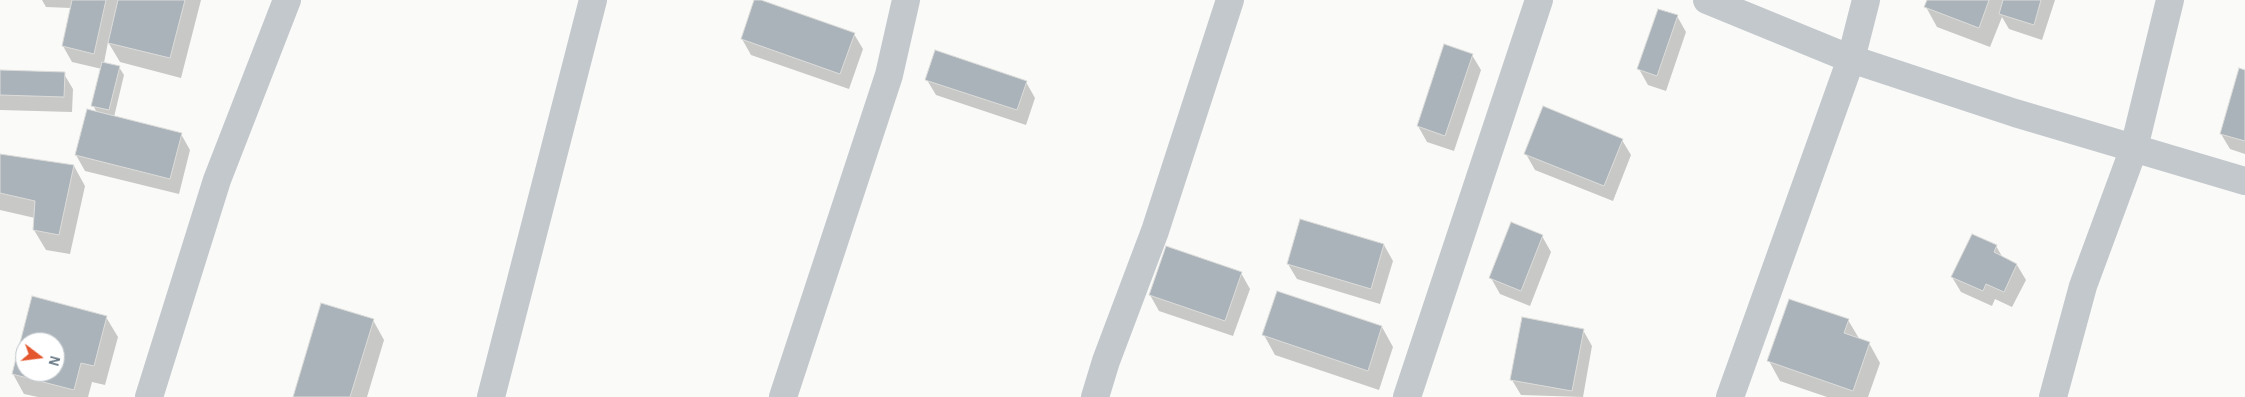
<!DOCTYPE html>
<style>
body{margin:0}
#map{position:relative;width:2245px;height:397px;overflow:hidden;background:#fafaf8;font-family:"Alegreya Sans",sans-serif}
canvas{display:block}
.north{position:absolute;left:15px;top:332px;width:50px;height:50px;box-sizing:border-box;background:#fff;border:1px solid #c1c8cd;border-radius:50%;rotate:105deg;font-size:14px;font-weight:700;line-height:20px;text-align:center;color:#657683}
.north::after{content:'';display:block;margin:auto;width:18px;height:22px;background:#e4572e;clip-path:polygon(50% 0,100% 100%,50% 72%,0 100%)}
</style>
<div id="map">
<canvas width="2245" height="397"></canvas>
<div class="north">N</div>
</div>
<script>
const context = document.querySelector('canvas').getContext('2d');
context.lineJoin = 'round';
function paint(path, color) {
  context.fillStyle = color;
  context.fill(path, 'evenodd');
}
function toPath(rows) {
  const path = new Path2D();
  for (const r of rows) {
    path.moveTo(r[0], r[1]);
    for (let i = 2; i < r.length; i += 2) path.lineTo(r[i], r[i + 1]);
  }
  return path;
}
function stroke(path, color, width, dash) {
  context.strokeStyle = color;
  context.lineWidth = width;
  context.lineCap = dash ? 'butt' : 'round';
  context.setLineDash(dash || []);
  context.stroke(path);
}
paint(toPath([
 [42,0,201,0,181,78,120,62,108,42,104,63,119,67,124,75,114,117,181,134,190,150,179,194,85,171,76,155,97,113,93,105,102,69,72,62,63,46,71,8,46,7],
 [756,0,854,34,863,49,849,89,751,55,742,39],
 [1928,0,2055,0,2042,40,2009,29,2002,17,1990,47,1937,27,1926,7],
 [1677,16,1686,32,1666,91,1648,85,1639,69],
 [1472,55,1481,70,1454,151,1427,142,1418,126],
 [2245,71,2245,154,2230,149,2221,134],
 [0,72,64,74,73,89,72,112,0,110],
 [927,80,1026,82,1035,98,1026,125,936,95],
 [1622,140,1631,155,1613,201,1535,170,1526,154],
 [0,155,74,166,85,186,70,254,46,250,34,230,35,218,0,210],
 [1542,236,1551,252,1530,306,1500,294,1491,278],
 [1384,245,1393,261,1380,304,1297,279,1288,264],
 [1996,246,2003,258,2017,265,2026,280,2012,307,1995,299,1992,306,1961,292,1952,277],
 [1241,273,1250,289,1233,336,1159,311,1150,295],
 [33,297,106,317,118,337,105,385,92,382,88,397,38,397,24,394,13,374],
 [25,342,55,342,55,372,25,372],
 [373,320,384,340,367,397,294,397],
 [1848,320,1860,340,1869,343,1880,363,1868,397,1827,397,1780,381,1769,361],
 [1382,327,1393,347,1379,390,1275,355,1264,335],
 [1583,330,1592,346,1583,397,1521,395,1512,380]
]), '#0003');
const building = toPath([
 [72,0,106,0,94,54,62,46,72,0],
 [118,0,185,0,170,58,108,43,118,0],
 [754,0,761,0,855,33,840,74,741,39,754,0],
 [1927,0,1989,0,1979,28,1924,7,1927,0],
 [2003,0,2041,0,2034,25,1999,14,2003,0],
 [1658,9,1678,15,1657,76,1637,69,1658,9],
 [1444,44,1473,54,1445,136,1417,126,1444,44],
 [935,50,1027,81,1017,110,925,80,935,50],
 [102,62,120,66,109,110,91,106,102,62],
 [2239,68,2245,70,2245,141,2220,134,2239,68],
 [0,70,65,72,64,97,0,95,0,70],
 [1543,106,1623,139,1604,186,1524,154,1543,106],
 [87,109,182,133,170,179,75,155,87,109],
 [0,154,74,165,59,235,33,230,35,201,0,193,0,154],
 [1300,219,1384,244,1371,289,1287,264,1300,219],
 [1511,222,1543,235,1521,291,1489,278,1511,222],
 [1972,234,1997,245,1994,252,2017,264,2004,292,1986,284,1983,291,1951,277,1972,234],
 [1166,246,1242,272,1225,321,1149,295,1166,246],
 [1277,291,1382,326,1368,371,1262,335,1277,291],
 [32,296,107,316,94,366,81,363,74,390,12,374,32,296],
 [25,342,55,342,55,372,25,372,25,342],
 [1789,299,1849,319,1844,333,1870,342,1853,391,1767,361,1789,299],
 [321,303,374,319,350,397,293,397,321,303],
 [1522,317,1584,329,1572,391,1510,380,1522,317]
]);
paint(building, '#aab3b9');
stroke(building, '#dcdcda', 1);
stroke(toPath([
 [1707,0,1851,59,2015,113,2245,181],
 [149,397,217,180,287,0],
 [491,397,593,0],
 [783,397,889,75,906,0],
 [1095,397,1106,361,1155,231,1230,0],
 [1407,397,1539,0],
 [1730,397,1851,59,1866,0],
 [2053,397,2083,286,2134,148,2170,0]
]), '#c3c8cc', 28);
</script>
